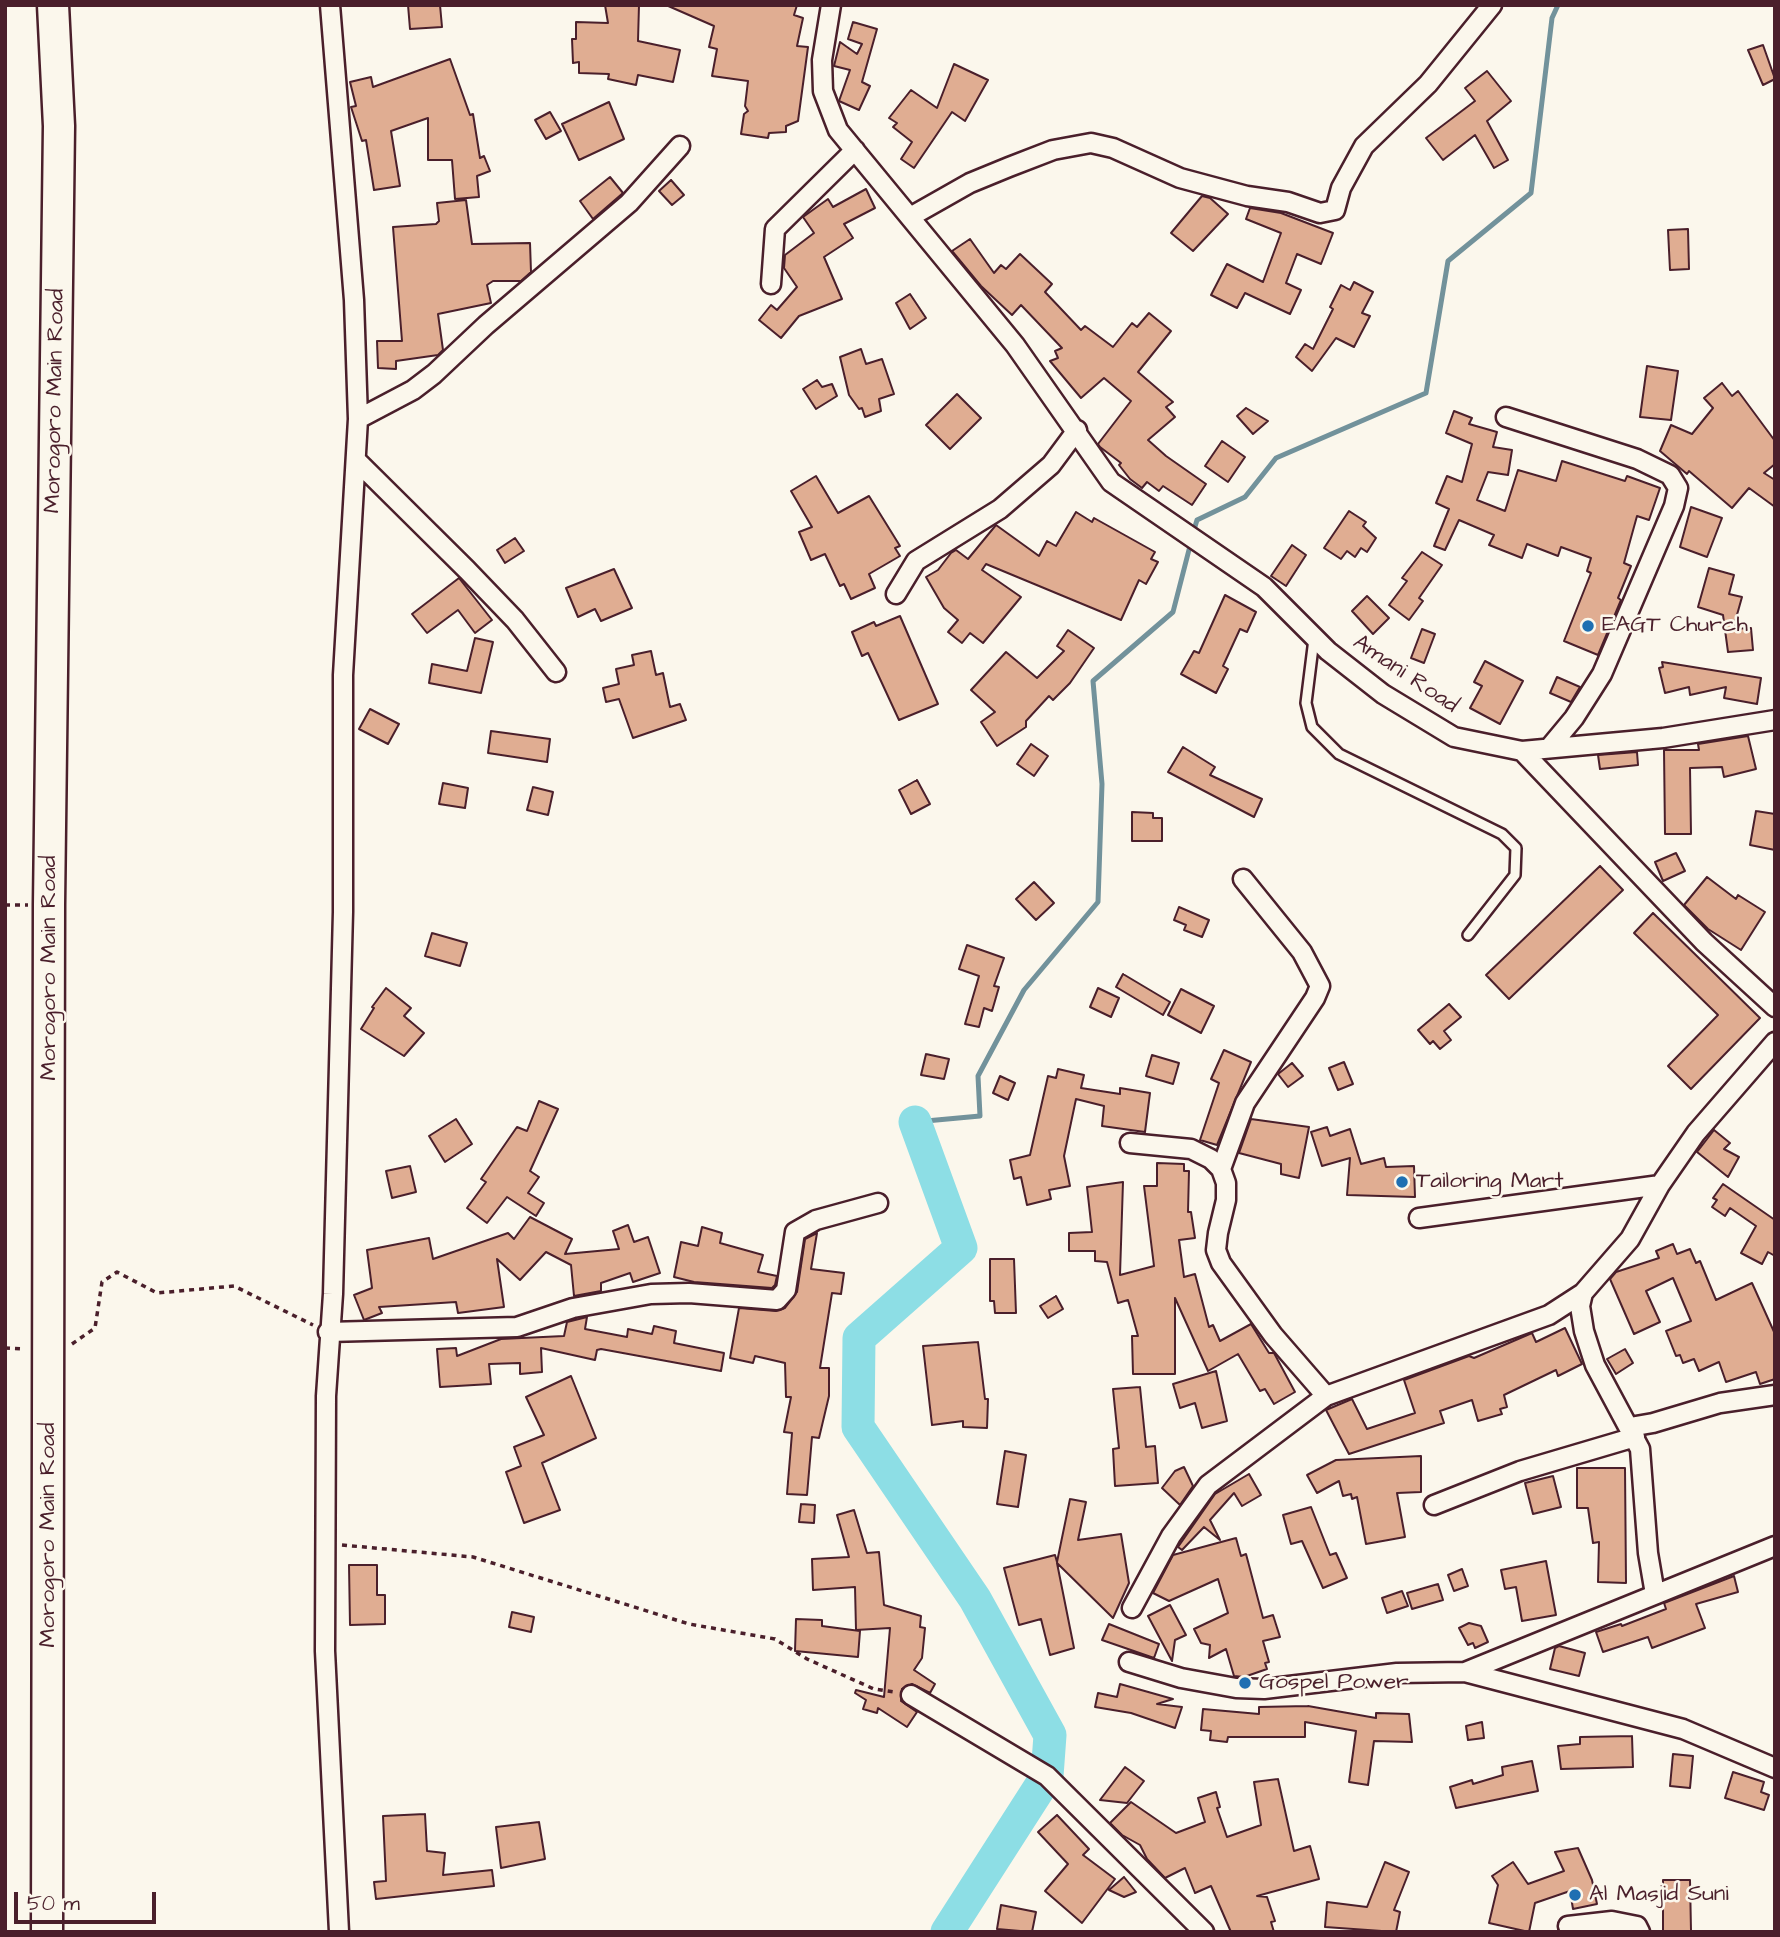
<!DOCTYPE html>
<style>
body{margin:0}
#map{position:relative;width:1780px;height:1937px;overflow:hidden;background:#fbf7ec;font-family:"Architects Daughter",sans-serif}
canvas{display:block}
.frame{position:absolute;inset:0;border:7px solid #4a1f2b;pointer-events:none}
.scale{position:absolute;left:14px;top:1892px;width:142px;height:32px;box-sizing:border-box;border:4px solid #4a1f2b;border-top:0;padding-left:9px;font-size:21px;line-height:24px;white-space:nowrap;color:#4a1f2b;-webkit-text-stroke:5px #fbf7ec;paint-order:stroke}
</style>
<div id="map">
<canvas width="1780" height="1937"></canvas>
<div class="frame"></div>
<div class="scale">50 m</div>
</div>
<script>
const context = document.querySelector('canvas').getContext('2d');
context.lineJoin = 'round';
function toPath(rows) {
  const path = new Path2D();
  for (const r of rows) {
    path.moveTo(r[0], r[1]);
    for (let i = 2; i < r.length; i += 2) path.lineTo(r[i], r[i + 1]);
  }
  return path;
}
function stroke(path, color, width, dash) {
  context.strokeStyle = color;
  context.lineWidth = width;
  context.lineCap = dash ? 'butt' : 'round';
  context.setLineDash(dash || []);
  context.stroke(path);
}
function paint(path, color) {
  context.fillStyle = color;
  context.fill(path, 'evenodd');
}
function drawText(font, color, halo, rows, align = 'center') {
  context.font = font + ' "Architects Daughter",sans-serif';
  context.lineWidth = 5;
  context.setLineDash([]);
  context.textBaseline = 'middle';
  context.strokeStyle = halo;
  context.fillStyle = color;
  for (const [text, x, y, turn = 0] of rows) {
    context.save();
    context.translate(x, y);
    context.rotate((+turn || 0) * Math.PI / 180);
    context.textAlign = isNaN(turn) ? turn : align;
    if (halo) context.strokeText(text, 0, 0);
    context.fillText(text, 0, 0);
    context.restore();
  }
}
stroke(toPath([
 [1193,533,1197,520,1245,497,1276,458,1426,393,1448,261,1531,193,1552,18,1558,5],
 [915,1122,980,1116,978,1076,1024,990,1098,902,1102,784,1093,681,1173,612,1191,542]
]), '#72929b', 5);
stroke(toPath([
 [915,1122,961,1248,859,1338,858,1427,975,1599,1050,1735,1047,1776,947,1932]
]), '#8ddee5', 33);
const building = toPath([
 [408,5,440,5,442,27,410,29,408,5],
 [605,5,639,5,638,41,680,50,673,82,638,75,636,85,608,79,609,74,579,73,579,62,573,63,572,39,576,39,576,22,608,23,605,5],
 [666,5,797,5,794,15,803,18,797,46,808,47,798,121,786,126,786,132,769,133,768,138,741,134,744,114,748,111,745,106,748,81,712,76,717,49,709,47,714,26,666,5],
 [853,22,877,29,862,82,870,86,859,110,839,101,850,70,834,66,840,42,857,54,862,44,848,39,853,22],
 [1763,45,1775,79,1763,85,1748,50,1763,45],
 [450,59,470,115,473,114,480,158,484,156,490,171,477,176,479,197,455,199,452,160,428,160,428,118,391,131,400,186,374,190,366,140,362,141,351,107,356,106,350,82,371,77,373,87,450,59],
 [954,64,988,80,965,121,952,112,914,168,901,159,912,142,893,127,897,123,889,118,911,90,937,108,954,64],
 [1487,71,1511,101,1487,121,1508,160,1494,168,1475,135,1443,160,1426,138,1475,101,1465,88,1487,71],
 [609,102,624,139,579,160,562,124,609,102],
 [550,112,561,131,546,139,535,120,550,112],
 [610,177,623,193,593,219,580,201,610,177],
 [671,180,684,195,672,205,659,191,671,180],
 [866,189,875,208,844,224,853,238,824,257,842,299,799,316,781,338,759,320,771,305,777,310,797,287,784,268,785,255,814,233,803,217,828,199,833,207,866,189],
 [1202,196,1210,198,1228,214,1193,251,1171,233,1202,196],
 [466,200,472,244,530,243,531,272,521,281,493,281,487,285,491,303,438,314,443,350,438,355,396,361,396,369,378,368,377,341,402,341,393,227,436,224,439,221,437,203,466,200],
 [1250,208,1281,213,1333,233,1321,264,1297,254,1286,283,1301,290,1290,314,1245,293,1237,308,1211,295,1227,264,1263,282,1281,233,1246,219,1250,208],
 [1688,229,1689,269,1670,270,1668,230,1688,229],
 [970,239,994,273,1001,265,1006,269,1020,254,1052,284,1045,292,1081,330,1085,326,1113,347,1132,323,1137,327,1149,313,1171,331,1138,372,1173,402,1166,407,1175,417,1148,440,1166,456,1206,484,1192,505,1163,486,1159,491,1147,482,1142,488,1130,479,1119,465,1121,463,1100,447,1098,444,1131,401,1104,378,1081,398,1050,361,1058,358,1055,351,1062,348,1021,305,1012,315,981,286,952,251,970,239],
 [1354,282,1373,292,1362,313,1370,316,1354,347,1336,338,1312,371,1296,357,1305,344,1313,349,1333,309,1330,307,1341,285,1350,290,1354,282],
 [910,294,926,318,910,329,896,303,910,294],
 [861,349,866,364,882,359,894,394,879,399,881,411,865,417,862,408,859,409,849,395,840,357,861,349],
 [1647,366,1678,371,1671,420,1640,417,1647,366],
 [817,380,822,387,832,384,837,396,816,409,803,389,817,380],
 [1722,383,1732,396,1738,391,1775,441,1775,464,1764,473,1775,480,1775,507,1749,488,1732,508,1689,471,1687,474,1660,451,1671,425,1692,434,1713,408,1704,398,1722,383],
 [957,394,981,418,950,449,926,425,957,394],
 [1246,408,1268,421,1253,434,1237,416,1246,408],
 [1454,411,1472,418,1469,424,1497,432,1493,447,1512,450,1508,475,1488,472,1477,500,1505,511,1518,470,1556,481,1562,461,1625,481,1627,476,1660,488,1649,520,1637,516,1624,563,1631,566,1618,598,1621,600,1598,655,1564,641,1591,573,1587,571,1591,558,1561,547,1558,556,1527,544,1522,558,1489,545,1494,535,1459,520,1445,550,1434,546,1449,509,1436,503,1447,476,1462,482,1472,444,1446,433,1454,411],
 [1222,441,1245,457,1228,482,1205,466,1222,441],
 [816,476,838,513,869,496,900,546,895,548,900,556,869,574,875,588,851,599,844,584,840,586,825,554,811,560,799,532,812,527,791,491,816,476],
 [1691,507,1722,518,1707,557,1680,547,1691,507],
 [1349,511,1366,522,1363,526,1376,538,1367,552,1361,548,1355,557,1347,551,1341,559,1324,548,1349,511],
 [1076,512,1092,522,1094,518,1155,552,1151,559,1158,562,1146,584,1139,580,1121,620,986,564,982,570,1021,597,983,643,970,633,962,643,948,632,958,620,944,608,926,577,938,570,951,553,956,550,968,559,996,525,1039,556,1047,541,1056,546,1076,512],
 [515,538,524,551,505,563,497,550,515,538],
 [1292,545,1306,555,1286,586,1271,576,1292,545],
 [1422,552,1442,565,1419,598,1423,601,1409,620,1389,605,1407,581,1402,578,1422,552],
 [1709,568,1734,575,1729,594,1742,597,1733,629,1751,628,1753,650,1728,652,1723,615,1698,607,1709,568],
 [614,569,632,608,601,621,595,609,578,617,566,588,614,569],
 [459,578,492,620,475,633,458,610,427,633,412,614,459,578],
 [1225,595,1256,612,1247,632,1240,629,1223,666,1228,669,1216,693,1181,674,1194,651,1199,653,1225,595],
 [1367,596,1389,618,1373,634,1352,611,1367,596],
 [900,616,938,704,899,720,868,653,862,656,852,632,874,622,876,626,900,616],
 [1422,629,1435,634,1424,663,1411,658,1422,629],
 [1068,630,1094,648,1070,683,1053,700,1049,696,1026,721,1026,727,997,746,981,722,995,712,971,690,1006,652,1037,678,1064,651,1057,646,1068,630],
 [475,638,493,642,481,693,429,683,432,664,467,671,475,638],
 [651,651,656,675,663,673,670,707,680,704,686,720,633,738,619,699,606,702,603,688,619,684,616,669,634,665,632,655,651,651],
 [1485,661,1523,681,1500,724,1470,708,1482,686,1474,682,1485,661],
 [1662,662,1761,678,1757,704,1724,698,1726,687,1690,695,1689,687,1665,693,1659,668,1663,667,1662,662],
 [1557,677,1580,687,1571,702,1550,693,1557,677],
 [370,709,399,724,388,744,359,729,370,709],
 [491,731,550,739,547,762,488,753,491,731],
 [1748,736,1756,769,1724,777,1722,767,1690,768,1691,834,1665,834,1664,750,1699,750,1698,744,1748,736],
 [1031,744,1048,756,1034,776,1017,764,1031,744],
 [1183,747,1215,767,1210,775,1262,799,1254,817,1168,772,1183,747],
 [1637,752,1638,765,1600,769,1598,755,1637,752],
 [917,780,930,804,911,814,899,790,917,780],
 [443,783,468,788,465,808,439,804,443,783],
 [533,787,553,792,548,815,527,810,533,787],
 [1756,811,1775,814,1775,850,1750,845,1756,811],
 [1132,812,1153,813,1153,818,1162,818,1162,841,1132,841,1132,812],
 [1676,853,1685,871,1663,881,1655,862,1676,853],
 [1600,866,1623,890,1509,999,1486,975,1600,866],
 [1707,877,1736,899,1738,895,1765,912,1741,950,1708,929,1684,905,1707,877],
 [1034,882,1054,903,1036,920,1016,899,1034,882],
 [1179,907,1209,920,1202,937,1184,930,1186,925,1174,920,1179,907],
 [1653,913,1760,1018,1691,1089,1668,1066,1718,1015,1634,933,1653,913],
 [432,933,467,943,460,966,425,956,432,933],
 [967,945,1004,958,994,986,999,987,992,1011,984,1008,979,1027,965,1024,979,976,959,969,967,945],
 [1123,974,1170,1002,1163,1015,1116,987,1123,974],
 [386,988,411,1008,404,1016,424,1033,404,1056,361,1029,374,1008,372,1007,386,988],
 [1098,988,1119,998,1111,1017,1090,1007,1098,988],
 [1181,989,1214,1006,1201,1033,1168,1015,1181,989],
 [1449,1004,1461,1017,1444,1031,1451,1040,1440,1049,1433,1041,1430,1044,1418,1030,1449,1004],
 [1224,1050,1251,1062,1217,1145,1200,1140,1219,1083,1211,1079,1224,1050],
 [926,1054,949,1059,944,1079,921,1075,926,1054],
 [1152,1055,1179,1063,1173,1084,1146,1076,1152,1055],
 [1344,1062,1353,1084,1338,1090,1329,1068,1344,1062],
 [1292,1063,1303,1076,1288,1087,1278,1074,1292,1063],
 [1058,1069,1084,1075,1081,1088,1120,1094,1120,1088,1150,1093,1145,1132,1102,1126,1104,1106,1076,1099,1064,1156,1070,1186,1049,1190,1051,1199,1027,1205,1021,1177,1014,1179,1010,1160,1030,1155,1048,1076,1056,1078,1058,1069],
 [1000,1076,1015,1083,1008,1100,993,1093,1000,1076],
 [539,1101,558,1109,530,1171,539,1177,528,1193,544,1203,536,1216,507,1197,487,1223,467,1208,486,1182,481,1179,517,1127,527,1131,539,1101],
 [456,1119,472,1144,445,1162,429,1136,456,1119],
 [1251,1119,1309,1127,1299,1178,1281,1174,1281,1164,1239,1153,1251,1119],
 [1327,1127,1330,1136,1350,1129,1361,1164,1384,1158,1386,1167,1414,1166,1415,1197,1347,1195,1350,1158,1322,1166,1311,1132,1327,1127],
 [1714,1130,1730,1143,1724,1149,1739,1157,1728,1177,1697,1152,1714,1130],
 [1157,1163,1184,1164,1184,1171,1189,1171,1188,1212,1191,1212,1195,1238,1179,1240,1184,1277,1195,1274,1209,1327,1213,1325,1220,1341,1251,1324,1269,1353,1274,1353,1295,1392,1274,1404,1265,1389,1260,1391,1238,1354,1208,1371,1175,1298,1175,1374,1133,1374,1132,1336,1138,1336,1128,1300,1118,1303,1107,1262,1095,1261,1095,1251,1069,1251,1069,1233,1092,1232,1087,1187,1123,1182,1120,1275,1154,1266,1144,1186,1157,1186,1157,1163],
 [410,1166,416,1192,392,1198,386,1171,410,1166],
 [1723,1184,1775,1220,1775,1256,1768,1252,1762,1264,1741,1253,1756,1226,1730,1208,1725,1216,1712,1207,1717,1200,1713,1198,1723,1184],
 [530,1217,572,1239,565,1254,619,1249,613,1231,628,1225,634,1242,648,1237,660,1273,633,1282,630,1273,601,1283,601,1291,574,1296,571,1265,546,1252,520,1280,497,1259,504,1307,458,1313,456,1302,379,1307,382,1313,364,1320,354,1295,372,1288,367,1250,429,1238,433,1259,508,1233,514,1239,530,1217],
 [702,1227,722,1233,720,1243,763,1255,758,1272,777,1276,775,1285,772,1288,694,1282,674,1277,681,1242,698,1246,702,1227],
 [817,1233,811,1269,844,1273,841,1294,832,1293,820,1368,829,1368,829,1396,819,1438,812,1437,807,1495,787,1494,792,1433,784,1432,791,1397,786,1397,785,1363,755,1356,753,1363,730,1358,739,1308,776,1311,785,1308,797,1292,805,1239,817,1233],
 [1673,1244,1677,1254,1690,1249,1696,1263,1700,1261,1716,1300,1752,1283,1775,1334,1775,1379,1760,1384,1756,1372,1726,1382,1719,1362,1699,1371,1694,1359,1683,1363,1680,1355,1676,1356,1666,1331,1691,1321,1673,1278,1646,1291,1660,1322,1634,1334,1610,1279,1616,1272,1659,1258,1656,1251,1673,1244],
 [990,1259,1014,1259,1016,1313,995,1313,994,1301,990,1301,990,1259],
 [1056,1296,1063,1309,1048,1318,1040,1306,1056,1296],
 [587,1317,585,1329,627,1337,628,1329,652,1334,654,1326,676,1331,674,1343,724,1353,721,1371,601,1349,597,1350,595,1360,541,1348,542,1372,520,1374,520,1363,489,1364,491,1384,440,1387,437,1349,456,1348,457,1356,501,1339,564,1336,567,1322,587,1317],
 [1565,1328,1582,1364,1558,1376,1556,1370,1504,1395,1507,1407,1500,1409,1502,1414,1478,1421,1472,1400,1440,1411,1444,1423,1349,1454,1326,1410,1352,1399,1367,1429,1415,1413,1404,1380,1469,1356,1474,1358,1532,1333,1536,1342,1565,1328],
 [978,1342,985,1399,988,1399,987,1428,963,1427,963,1421,932,1425,923,1346,978,1342],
 [1625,1349,1633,1363,1616,1374,1607,1359,1625,1349],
 [1216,1371,1227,1421,1202,1428,1195,1403,1180,1408,1173,1384,1216,1371],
 [571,1376,596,1438,542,1463,560,1510,524,1523,506,1472,521,1466,514,1447,544,1435,526,1397,571,1376],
 [1140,1387,1146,1447,1155,1446,1158,1483,1115,1486,1113,1449,1119,1448,1113,1389,1140,1387],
 [1005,1451,1026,1455,1018,1507,997,1504,1005,1451],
 [1421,1456,1421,1492,1397,1493,1405,1537,1366,1544,1357,1497,1352,1499,1351,1494,1343,1496,1339,1481,1317,1493,1307,1475,1336,1460,1421,1456],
 [1184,1467,1193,1486,1180,1505,1162,1488,1175,1471,1184,1467],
 [1577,1468,1625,1468,1626,1583,1598,1582,1599,1542,1593,1543,1588,1508,1577,1508,1577,1468],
 [1249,1474,1261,1495,1242,1506,1234,1493,1210,1520,1220,1540,1204,1527,1182,1550,1178,1547,1215,1494,1249,1474],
 [1553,1476,1561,1507,1533,1514,1525,1483,1553,1476],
 [1070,1499,1086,1502,1078,1540,1121,1534,1129,1583,1113,1618,1057,1563,1074,1648,1050,1655,1041,1619,1019,1625,1004,1568,1055,1555,1057,1562,1070,1499],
 [801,1504,815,1505,814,1523,799,1522,801,1504],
 [1311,1507,1330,1555,1336,1553,1347,1578,1323,1588,1302,1541,1291,1544,1283,1515,1311,1507],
 [854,1510,867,1553,879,1552,884,1605,921,1616,920,1627,925,1628,922,1658,914,1670,935,1684,930,1693,912,1684,902,1689,901,1701,917,1712,907,1727,878,1708,877,1713,863,1709,866,1700,855,1693,856,1690,884,1697,890,1628,856,1630,855,1587,813,1590,812,1559,849,1557,837,1515,854,1510],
 [1236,1538,1241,1556,1246,1554,1263,1618,1273,1615,1280,1637,1263,1641,1269,1662,1265,1663,1267,1669,1244,1677,1234,1676,1226,1649,1209,1658,1210,1645,1201,1643,1194,1629,1228,1613,1218,1579,1169,1601,1153,1593,1173,1555,1236,1538],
 [1546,1561,1556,1615,1522,1621,1516,1587,1505,1589,1501,1570,1546,1561],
 [349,1565,377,1565,377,1595,385,1595,385,1624,350,1625,349,1565],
 [1462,1569,1468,1586,1454,1591,1448,1575,1462,1569],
 [1734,1576,1738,1592,1696,1604,1705,1628,1652,1648,1648,1637,1603,1652,1596,1632,1621,1624,1622,1626,1666,1609,1664,1603,1734,1576],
 [1438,1584,1443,1600,1412,1609,1407,1593,1438,1584],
 [1402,1591,1408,1606,1387,1613,1382,1598,1402,1591],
 [1170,1605,1186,1635,1175,1640,1172,1661,1148,1616,1170,1605],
 [512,1612,534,1617,531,1632,509,1627,512,1612],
 [796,1619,822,1620,822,1626,860,1631,858,1657,795,1651,796,1619],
 [1469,1623,1481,1626,1488,1642,1475,1648,1473,1643,1468,1645,1459,1628,1469,1623],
 [1109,1624,1159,1644,1154,1658,1102,1640,1109,1624],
 [1559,1646,1585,1653,1579,1676,1550,1669,1555,1648,1559,1646],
 [1120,1684,1173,1699,1157,1704,1182,1707,1175,1728,1131,1713,1095,1707,1098,1693,1117,1697,1120,1684],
 [1308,1706,1376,1718,1376,1713,1409,1714,1412,1742,1374,1741,1368,1785,1349,1782,1356,1731,1305,1722,1305,1737,1228,1737,1227,1742,1210,1740,1211,1731,1201,1730,1203,1709,1259,1714,1259,1707,1308,1706],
 [1482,1722,1484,1738,1468,1740,1466,1726,1482,1722],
 [1632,1736,1633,1767,1561,1769,1558,1746,1580,1744,1580,1737,1632,1736],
 [1673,1754,1693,1756,1690,1788,1670,1786,1673,1754],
 [1532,1761,1538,1791,1456,1808,1450,1787,1472,1780,1473,1784,1503,1775,1502,1767,1532,1761],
 [1125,1767,1144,1781,1127,1803,1100,1800,1125,1767],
 [1733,1772,1764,1782,1761,1792,1769,1795,1764,1810,1725,1798,1733,1772],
 [1278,1779,1294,1851,1310,1846,1319,1879,1257,1896,1267,1897,1275,1921,1271,1922,1274,1932,1231,1932,1211,1886,1195,1893,1185,1868,1165,1878,1147,1859,1140,1845,1122,1835,1110,1823,1131,1802,1176,1833,1205,1822,1198,1798,1216,1792,1220,1807,1217,1808,1227,1837,1261,1825,1254,1782,1278,1779],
 [425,1814,427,1851,445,1853,443,1875,492,1870,494,1886,376,1899,374,1882,386,1881,383,1816,425,1814],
 [1057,1815,1089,1849,1083,1855,1115,1879,1082,1923,1045,1891,1068,1864,1038,1832,1057,1815],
 [539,1822,545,1859,501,1868,496,1827,539,1822],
 [1578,1848,1592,1880,1597,1904,1573,1909,1570,1891,1535,1903,1529,1932,1489,1923,1498,1885,1492,1876,1513,1862,1528,1884,1564,1871,1555,1852,1578,1848],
 [1385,1862,1409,1872,1394,1910,1400,1912,1396,1932,1325,1927,1327,1902,1367,1907,1385,1862],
 [1124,1877,1136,1892,1124,1897,1109,1890,1124,1877],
 [1663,1880,1690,1880,1691,1931,1663,1931,1663,1880],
 [1001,1905,1036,1912,1032,1932,997,1929,1001,1905]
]);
paint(building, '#e0ad92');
stroke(building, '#4a1f2b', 2);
const service = toPath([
 [1314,639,1306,703,1312,727,1339,754,1502,834,1516,848,1515,875,1468,935]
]);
const minor = toPath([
 [330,5,354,300,358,419,343,675,343,912,333,1294,326,1396,325,1651,339,1932],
 [831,5,822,60,823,91,838,130,1015,345,1111,482,1264,587,1328,651,1383,694,1454,737,1522,751,1663,738,1775,720],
 [910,217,970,183,1009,167,1053,150,1091,143,1113,148,1180,178,1247,196,1288,202,1320,213,1335,210,1341,188,1364,146,1428,84,1492,5],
 [771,284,775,229,855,150],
 [1506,417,1637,459,1670,475,1678,488,1674,506,1602,674,1574,718,1549,748],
 [358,419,413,390,434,374,486,325,629,203,680,146],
 [356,460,467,570,515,620,556,672],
 [896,594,916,561,1000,509,1051,465,1077,430],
 [1522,751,1704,942,1775,1007],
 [1130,1143,1191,1149,1211,1159,1221,1169,1226,1183,1226,1200,1218,1233,1216,1250,1221,1263,1273,1335,1326,1396],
 [1221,1169,1245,1103,1315,998,1320,986,1302,952,1243,879],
 [1419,1218,1660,1185],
 [1583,1293,1580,1306,1584,1331,1595,1365,1640,1449,1648,1553,1655,1594],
 [328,1332,517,1327,573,1308,651,1294,689,1293,777,1300,786,1290,795,1232,816,1220,878,1203],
 [1630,1427,1653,1423,1720,1403,1775,1395],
 [1434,1505,1520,1471,1635,1437],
 [1132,1608,1171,1536,1208,1485,1326,1396,1549,1315,1583,1293,1630,1239,1660,1185,1696,1133,1775,1042],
 [1129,1662,1181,1678,1236,1688,1264,1689,1397,1673,1465,1672,1683,1729,1775,1768],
 [1465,1672,1775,1546],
 [911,1695,1047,1776,1204,1932],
 [1568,1926,1612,1921,1637,1926,1640,1932]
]);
const trunk = toPath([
 [47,1932,49,904,59,126,53,5]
]);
stroke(service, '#4a1f2b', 14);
stroke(minor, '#4a1f2b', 23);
stroke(trunk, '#4a1f2b', 35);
stroke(toPath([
 [5,905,28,905],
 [72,1344,95,1328,102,1282,117,1272,157,1293,234,1286,313,1325],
 [5,1348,23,1349],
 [342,1545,473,1557,689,1624,775,1639,807,1659,874,1689,894,1692]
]), '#4a1f2b', 3.5, [5, 5]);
stroke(service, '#fbf7ec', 9);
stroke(minor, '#fbf7ec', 18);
stroke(trunk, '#fbf7ec', 30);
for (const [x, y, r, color] of [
 [1588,626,7,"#1f6fb2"],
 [1402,1182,7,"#1f6fb2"],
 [1245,1683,7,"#1f6fb2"],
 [1575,1895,7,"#1f6fb2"]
]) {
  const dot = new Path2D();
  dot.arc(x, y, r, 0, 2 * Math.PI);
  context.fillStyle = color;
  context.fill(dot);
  stroke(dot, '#fbf7ec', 2.5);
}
drawText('23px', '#4a1f2b', '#fbf7ec', [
 ["Morogoro Main Road",56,401,-89],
 ["Amani Road",1405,675,34],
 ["Morogoro Main Road",50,968,-90],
 ["Morogoro Main Road",49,1535,-90]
]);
drawText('23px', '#4a1f2b', '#fbf7ec', [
 ["EAGT Church",1602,626],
 ["Tailoring Mart",1416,1182],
 ["Gospel Power",1259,1683],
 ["Al Masjid Suni",1589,1895]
], 'left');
</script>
